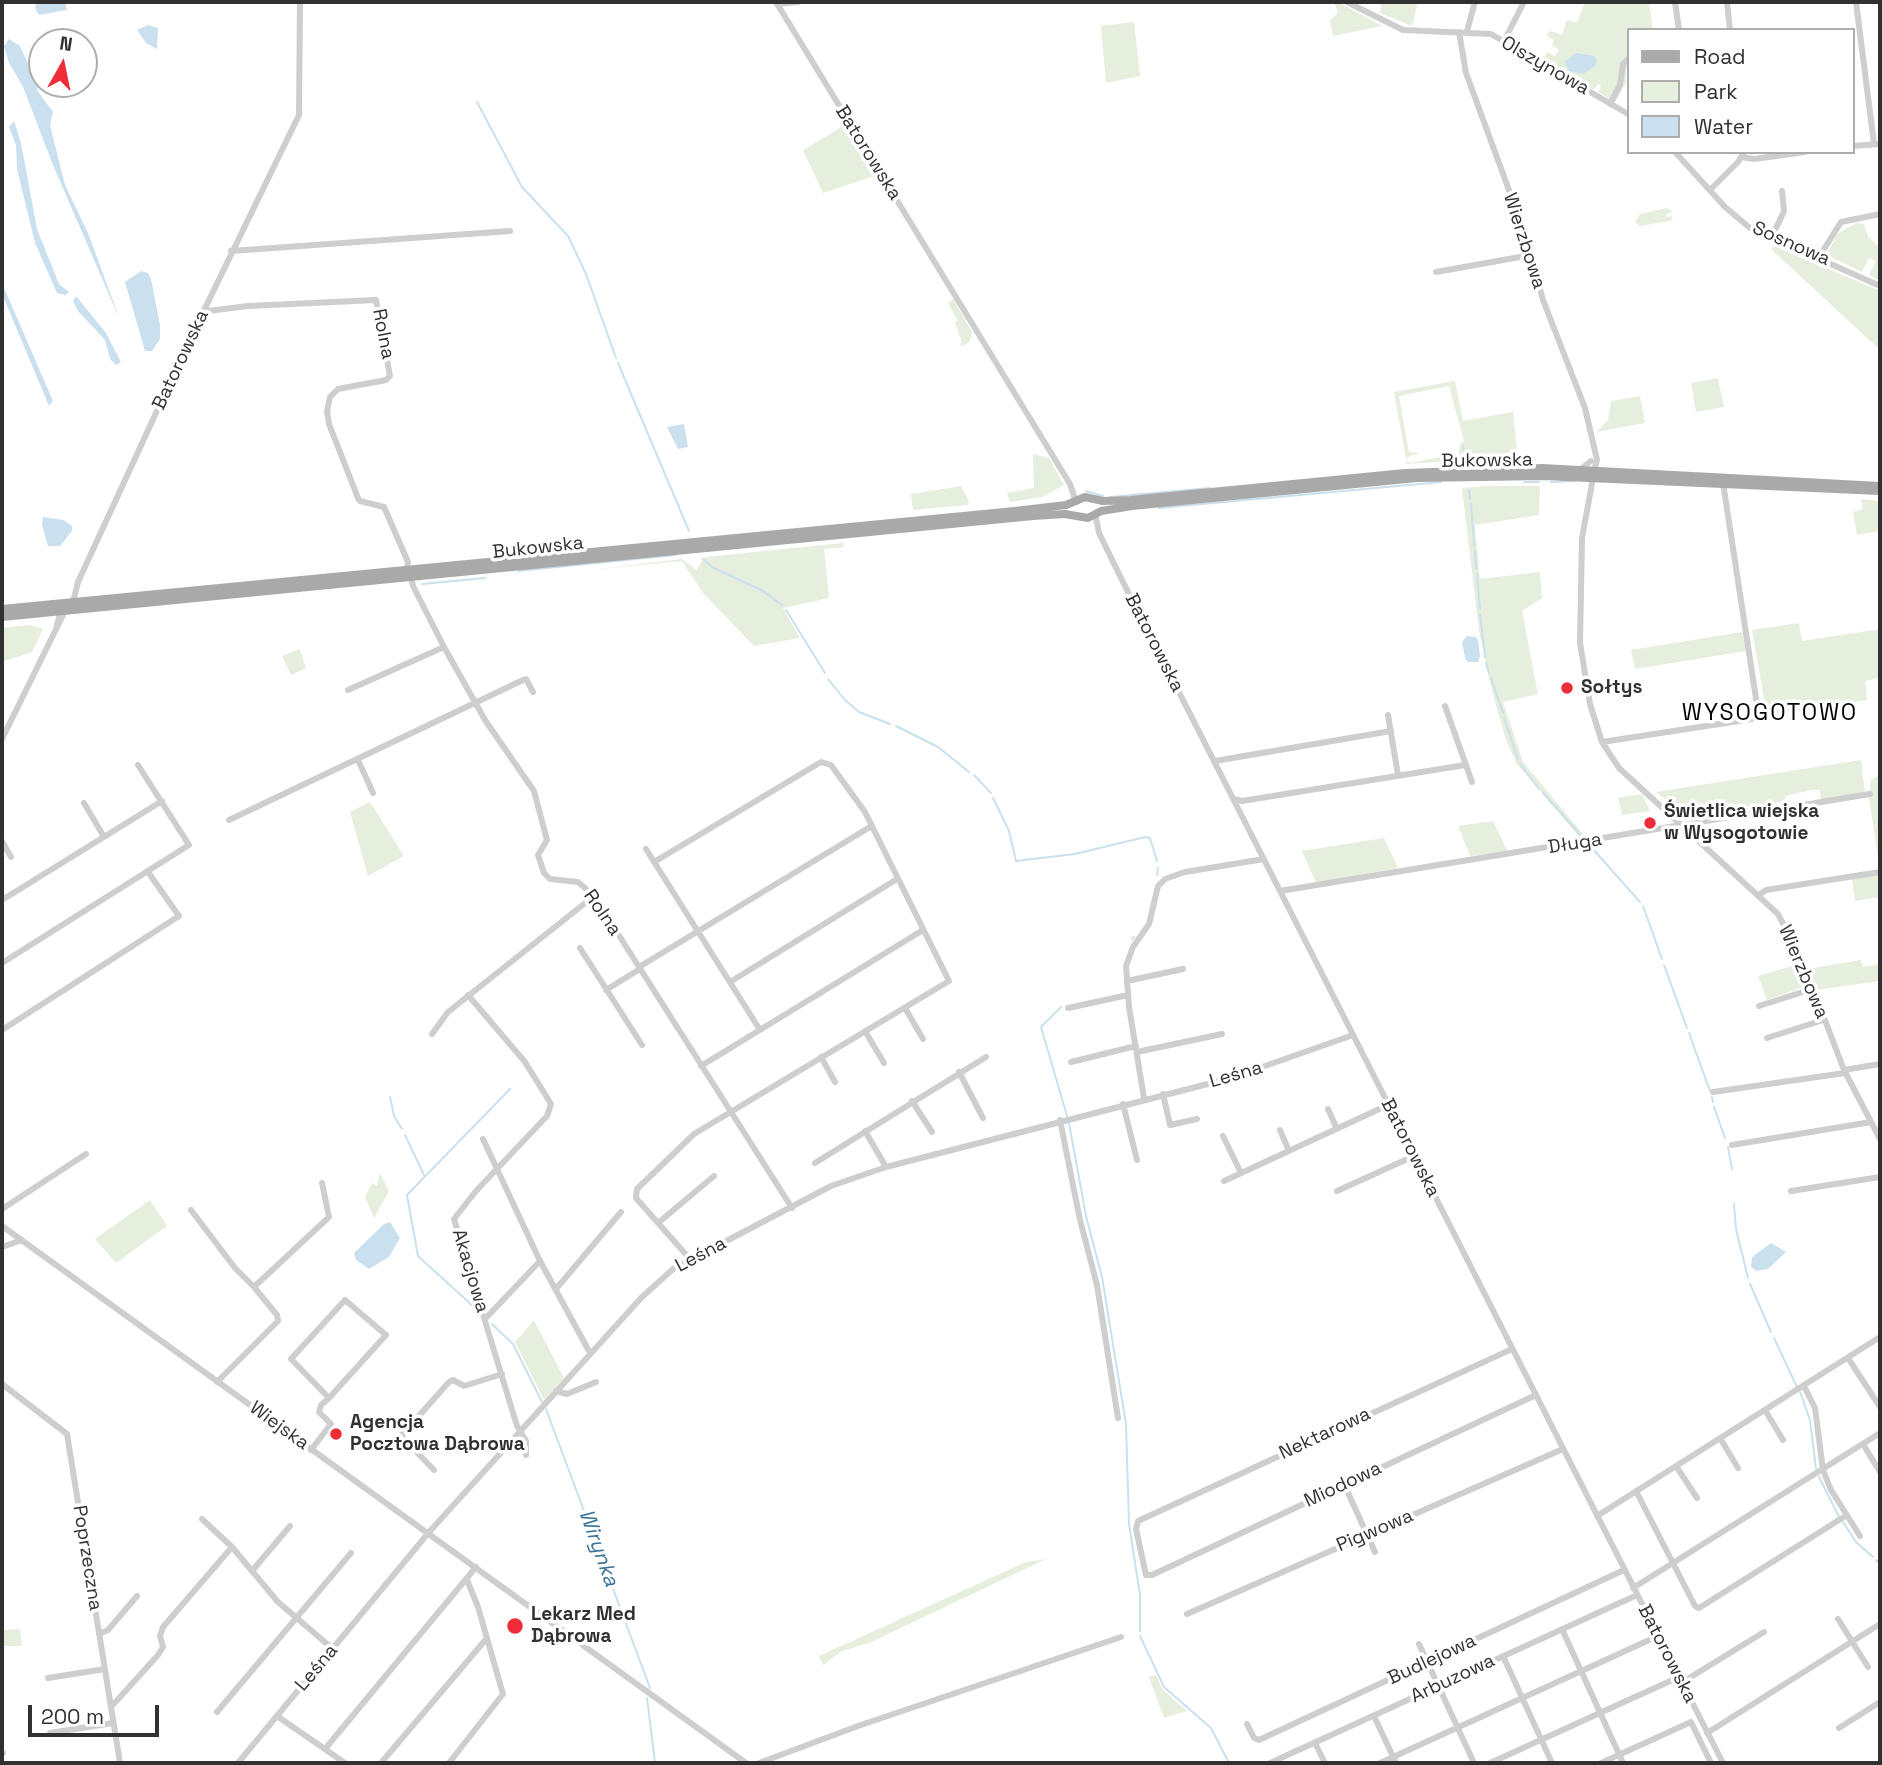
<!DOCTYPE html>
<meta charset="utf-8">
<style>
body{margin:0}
#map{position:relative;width:1882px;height:1765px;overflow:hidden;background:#fff;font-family:"Space Grotesk",sans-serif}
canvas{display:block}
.frame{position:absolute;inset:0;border:4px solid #313131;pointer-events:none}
.legend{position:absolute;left:1627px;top:28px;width:228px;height:126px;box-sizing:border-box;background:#fff;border:2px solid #adadad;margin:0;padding:9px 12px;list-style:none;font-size:21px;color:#313131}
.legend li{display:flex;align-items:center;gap:14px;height:35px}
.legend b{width:35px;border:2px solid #adadad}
.north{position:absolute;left:28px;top:28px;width:70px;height:70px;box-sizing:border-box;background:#fff;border:2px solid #adadad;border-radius:50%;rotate:9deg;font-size:19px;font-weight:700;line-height:28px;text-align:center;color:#313131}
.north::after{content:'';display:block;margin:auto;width:24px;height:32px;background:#ee2d38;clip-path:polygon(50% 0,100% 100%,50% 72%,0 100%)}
.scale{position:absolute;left:28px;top:1705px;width:131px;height:32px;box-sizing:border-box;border:4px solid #313131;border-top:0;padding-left:9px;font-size:21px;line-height:24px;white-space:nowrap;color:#313131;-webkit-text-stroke:5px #fff;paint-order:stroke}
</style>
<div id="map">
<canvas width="1882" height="1765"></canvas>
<div class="frame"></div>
<ul class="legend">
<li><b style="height:9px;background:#a9a9a9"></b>Road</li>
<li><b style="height:19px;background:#e6eede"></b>Park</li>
<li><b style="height:19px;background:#cae0ee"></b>Water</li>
</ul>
<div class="north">N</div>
<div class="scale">200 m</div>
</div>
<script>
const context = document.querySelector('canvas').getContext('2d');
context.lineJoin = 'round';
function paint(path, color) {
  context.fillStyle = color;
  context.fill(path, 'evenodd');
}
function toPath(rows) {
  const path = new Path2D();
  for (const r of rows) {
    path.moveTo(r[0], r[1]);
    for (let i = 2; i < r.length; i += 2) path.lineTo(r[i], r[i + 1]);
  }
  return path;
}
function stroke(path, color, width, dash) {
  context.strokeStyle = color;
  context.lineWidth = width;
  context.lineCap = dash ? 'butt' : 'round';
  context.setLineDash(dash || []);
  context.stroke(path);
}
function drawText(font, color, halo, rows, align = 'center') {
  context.font = font + ' "Space Grotesk",sans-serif';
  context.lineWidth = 7;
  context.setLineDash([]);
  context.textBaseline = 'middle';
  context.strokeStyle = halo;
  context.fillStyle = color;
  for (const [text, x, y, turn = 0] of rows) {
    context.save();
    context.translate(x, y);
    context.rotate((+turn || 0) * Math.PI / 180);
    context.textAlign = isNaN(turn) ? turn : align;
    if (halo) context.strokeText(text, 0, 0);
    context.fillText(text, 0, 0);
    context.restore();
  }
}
paint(toPath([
 [1331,2,1338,2,1382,26,1333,36,1330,20,1338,13,1335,4],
 [1382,2,1418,2,1412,26,1380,13],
 [1585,2,1649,2,1653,30,1628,30,1626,83,1615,102,1598,92,1601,86,1598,84,1594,90,1544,58,1547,52,1555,56,1559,50,1552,45,1554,40,1546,35,1551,31,1562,35,1567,20,1577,23],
 [1134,22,1140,76,1106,83,1101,26],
 [845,125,877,175,823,193,803,150],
 [1667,208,1673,212,1666,214,1666,217,1673,216,1670,221,1640,226,1635,222,1640,214],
 [1856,223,1864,224,1868,236,1880,248,1880,281,1869,275,1876,261,1869,258,1862,272,1827,255,1837,234],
 [1774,246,1880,291,1880,350,1771,249],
 [953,299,972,332,970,341,963,346,959,344,962,343,955,322,958,321,948,303],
 [1718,378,1724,407,1696,412,1691,383],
 [1455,381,1463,421,1513,412,1518,460,1467,457,1457,461,1460,444,1464,441,1449,386,1399,396,1409,452,1420,453,1407,457,1407,461,1411,463,1440,457,1449,461,1407,464,1394,392],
 [1640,396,1645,423,1596,432,1608,420,1611,401],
 [1033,454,1049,458,1064,485,1042,497,1010,502,1007,493,1034,488],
 [961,486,969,501,968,505,913,510,911,494],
 [1489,486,1540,486,1539,515,1475,525,1480,579,1540,572,1542,598,1522,611,1538,694,1503,702,1523,762,1588,840,1583,841,1517,764,1506,740,1492,691,1479,631,1462,488],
 [1861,499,1880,501,1880,531,1857,535,1853,512,1863,509],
 [843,543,844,547,824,549,829,598,783,608,800,638,754,646,703,593,682,561,590,570,682,559,696,570,705,557],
 [1799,623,1802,641,1880,629,1880,678,1865,681,1867,700,1767,716,1752,630],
 [29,625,43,629,32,652,2,662,2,628],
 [1742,632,1746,651,1635,669,1631,650],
 [300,649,306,668,291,675,282,656],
 [1861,760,1865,793,1821,800,1820,790,1812,790,1785,796,1785,801,1687,816,1656,792],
 [1879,763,1880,763,1880,870,1869,798,1871,779,1879,776],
 [1642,794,1650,811,1622,815,1618,798],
 [370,802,404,856,368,876,350,812],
 [1493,821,1508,852,1470,856,1458,826],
 [1384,838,1398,868,1316,883,1302,851],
 [1880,874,1880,897,1855,901,1852,879],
 [1861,960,1863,967,1880,964,1880,981,1816,990,1808,969],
 [1799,964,1806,986,1767,1000,1758,976],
 [380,1173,389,1191,374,1218,365,1197,372,1183,377,1186],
 [150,1200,167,1226,116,1263,95,1239],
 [534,1320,564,1378,544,1400,515,1342],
 [1046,1559,869,1643,842,1651,823,1665,819,1656,1026,1562],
 [20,1629,22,1646,2,1646,2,1630],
 [1156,1675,1163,1690,1187,1711,1164,1718,1149,1677]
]), '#e6eede');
paint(toPath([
 [37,2,65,2,67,10,39,15,35,8],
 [148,25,158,28,157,49,146,43,137,30],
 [9,39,20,46,32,72,42,81,37,90,53,112,50,125,65,185,88,233,120,320,53,165,23,87,9,63,4,46],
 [1576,53,1594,56,1597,60,1595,66,1583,74,1569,71,1565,62],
 [14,121,21,143,37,229,59,284,69,292,65,295,57,293,35,243,17,169,16,145,9,127],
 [141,271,148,273,151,279,160,325,160,339,152,351,145,351,125,282],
 [2,283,53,401,49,406,2,294],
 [76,296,106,333,121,362,116,365,110,359,105,340,78,311,73,301],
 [684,424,688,447,678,449,667,427],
 [43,517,64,520,72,526,72,531,60,546,48,546,42,525],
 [1467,636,1476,637,1478,640,1480,656,1478,662,1468,662,1465,658,1462,642],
 [390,1222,400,1238,389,1257,369,1269,356,1260,354,1253,384,1224],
 [1771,1243,1786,1252,1768,1269,1756,1271,1751,1267,1752,1257]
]), '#cae0ee');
stroke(toPath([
 [477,102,522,187,568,236,586,274,616,358],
 [618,363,689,531],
 [1463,446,1465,459],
 [1524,482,1539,482],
 [1551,482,1575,481],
 [1469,490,1470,499],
 [1086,491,1103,496],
 [1110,497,1210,488],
 [1471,504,1474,546],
 [1159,508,1441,482],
 [1475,551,1476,569],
 [703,559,712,567,763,591,782,605],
 [518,571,675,555],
 [1477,574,1480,609],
 [422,584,485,578],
 [786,610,825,673],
 [1480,614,1485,657],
 [1486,663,1489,673],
 [1491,678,1503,713],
 [828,679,844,699,859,712,890,724],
 [1504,718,1518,759],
 [896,726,938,747,969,772],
 [1520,764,1539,789],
 [974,775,991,793],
 [1543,793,1584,839],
 [993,798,1009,831,1016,861,1075,854,1145,837,1150,838,1157,861],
 [1592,848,1640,902],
 [1157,875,1158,868],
 [1643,906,1662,959],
 [1132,939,1134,937],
 [1664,965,1687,1028],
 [1061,1007,1041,1027,1067,1116],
 [1689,1033,1710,1091],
 [390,1097,394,1116,402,1129],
 [1712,1097,1713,1102],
 [1714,1107,1725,1138],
 [1069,1123,1086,1216,1102,1277,1126,1424,1129,1524,1140,1595,1140,1631],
 [405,1135,424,1175],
 [1728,1147,1732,1169],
 [1734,1204,1736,1229,1748,1278],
 [1750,1284,1771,1332],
 [475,1308,418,1256,407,1195,510,1089],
 [492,1324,513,1344,542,1402],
 [1774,1338,1797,1387],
 [1800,1392,1810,1420,1816,1469],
 [546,1409,650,1688],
 [1819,1477,1839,1517],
 [1843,1522,1856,1542,1873,1557],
 [1876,1560,1880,1564],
 [1140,1636,1164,1687,1211,1728,1229,1763],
 [647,1698,655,1763]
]), '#cae0ee', 2);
stroke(toPath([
 [776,2,1070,484,1076,502],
 [1347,2,1403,30,1491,34,1628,114],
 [1675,2,1679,30],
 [1727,2,1730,30],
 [1856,2,1874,144],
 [777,4,798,2],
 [1467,31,1475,2],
 [1459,32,1466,73,1524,231,1543,300,1585,408,1597,460,1593,475],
 [1504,41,1524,2],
 [1610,104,1620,85,1623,64,1628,59],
 [1852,146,1880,144],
 [1675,152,1725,207,1750,228,1880,286],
 [1742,157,1754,159,1805,152],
 [1710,190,1738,162,1744,152],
 [1771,239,1784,211,1782,191],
 [231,251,510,231],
 [1819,257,1841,222,1880,214],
 [1436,272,1531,255],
 [204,309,208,311,248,306,376,300,390,376,386,380,338,389,330,397,327,411,329,424,358,498,360,501,384,507,408,562,407,570],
 [1581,469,1591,461],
 [1593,478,1582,538,1580,643,1590,704,1602,742,1619,768,1778,914,1802,960,1844,1070,1880,1139],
 [1723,483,1759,718],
 [1095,513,1099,533,1122,580,1723,1763],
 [411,577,413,586,444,647,485,720,534,791,547,840,538,855,544,873,550,879,578,882,594,896,792,1208],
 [56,629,60,614,73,602,78,582,192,335,299,115,300,2],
 [348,690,444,647],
 [1445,706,1472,782],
 [1388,715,1398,775],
 [2,739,65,611],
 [1602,742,1765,717],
 [358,760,373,793],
 [1215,761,1391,731],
 [1234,799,1242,801,1465,765],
 [84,803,104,837],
 [229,820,523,680,526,679,533,692],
 [2,841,11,857],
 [646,849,760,1030],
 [654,862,821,762,831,765,865,812,949,981,694,1134,637,1189,636,1198,689,1258],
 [1280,891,1870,794],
 [1759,895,1766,890,1880,872],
 [2,900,162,801],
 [580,948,642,1045],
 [2,963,189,845,138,765],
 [639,967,870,827],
 [1127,981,1183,969],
 [730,982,897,879],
 [606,990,640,969],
 [468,995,525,1062,551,1104,547,1116,476,1191,454,1219,517,1426,526,1441,526,1455],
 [1759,1006,1812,989],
 [905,1008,923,1039],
 [1068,1008,1128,995],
 [2,1030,179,916,148,872],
 [865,1031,884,1063],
 [432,1034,448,1012,594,896],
 [1767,1038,1823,1020],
 [1137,1052,1222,1034],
 [821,1057,835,1082],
 [1071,1062,1136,1046],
 [701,1066,923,930],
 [1844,1070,1880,1064],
 [959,1072,983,1118],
 [1713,1092,1845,1073],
 [1163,1094,1170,1125,1197,1119],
 [1144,1098,1129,1007,1126,966,1133,947,1149,924,1158,886,1165,879,1185,872,1264,859],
 [912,1101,932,1132],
 [1123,1104,1137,1160],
 [1328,1109,1337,1129],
 [1060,1120,1080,1220,1097,1285,1118,1418],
 [1280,1130,1289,1151],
 [865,1131,886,1167],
 [1223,1136,1241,1173],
 [483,1139,540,1261,590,1353],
 [1732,1145,1871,1122],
 [815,1163,986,1057],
 [1224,1181,1388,1105],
 [1337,1191,1414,1156],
 [1791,1191,1880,1177],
 [2,1209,86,1154],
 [191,1210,235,1268,254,1287],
 [658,1223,714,1176],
 [2,1226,746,1763],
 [2,1247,22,1240],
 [556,1289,621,1212],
 [485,1319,540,1261],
 [1512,1349,1138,1521,1136,1529,1146,1575,1152,1575,1536,1395],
 [1848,1358,1880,1407],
 [217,1382,278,1321,277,1315,254,1287,329,1217,322,1183],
 [2,1384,67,1434,120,1763],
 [1804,1386,1815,1408,1823,1470,1831,1490,1860,1536],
 [556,1391,567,1394,596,1382],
 [1765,1410,1783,1440],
 [1720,1438,1738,1468],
 [1863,1444,1880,1472],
 [311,1450,331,1424,319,1412,321,1405,329,1398,386,1335,345,1300,291,1359,329,1398],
 [1676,1466,1697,1498],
 [434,1470,401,1436,449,1382,453,1380,464,1386,502,1374],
 [1344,1484,1375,1552],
 [1636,1491,1695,1606,1699,1608,1847,1515],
 [1597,1516,1880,1337],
 [202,1519,232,1547],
 [252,1571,278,1602,333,1649],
 [1633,1588,1880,1433],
 [1187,1614,1563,1449],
 [1838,1619,1868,1667],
 [1562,1629,1623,1763],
 [99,1634,108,1630,137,1596],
 [1419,1644,1474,1763],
 [1503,1656,1552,1763],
 [48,1678,105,1669],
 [1681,1683,1764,1632],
 [111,1707,158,1655,163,1647,160,1636,163,1627,232,1547,252,1571,290,1526],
 [217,1712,351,1553],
 [277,1716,345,1763],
 [1374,1716,1396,1763],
 [1247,1724,1254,1738,1259,1740,1624,1570],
 [1839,1728,1880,1702],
 [50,1733,113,1723],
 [1707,1733,1880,1624],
 [1315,1743,1325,1763],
 [325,1749,476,1567],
 [2,1753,3,1753],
 [238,1763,430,1531,641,1298,673,1269,831,1186,886,1167,1231,1078,1353,1035],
 [381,1763,487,1638],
 [449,1763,503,1694,478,1607,467,1580],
 [759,1763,858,1726,1121,1637],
 [1270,1763,1637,1595],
 [1380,1763,1658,1636],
 [1490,1763,1679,1677],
 [1601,1763,1691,1722,1711,1763]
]), '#cecece', 6);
stroke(toPath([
 [2,609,1015,511,1066,505,1085,497,1103,501,1130,500,1405,473,1542,468,1880,486],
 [2,617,1033,516,1065,514,1088,518,1101,511,1132,506,1417,478,1544,476,1880,491]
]), '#a9a9a9', 8);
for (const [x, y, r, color] of [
 [1567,688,7,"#ee2d38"],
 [1650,823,7,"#ee2d38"],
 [336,1434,7,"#ee2d38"],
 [515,1626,9,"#ee2d38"]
]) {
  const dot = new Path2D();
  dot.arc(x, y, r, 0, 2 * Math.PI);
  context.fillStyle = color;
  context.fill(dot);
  stroke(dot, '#fff', 2.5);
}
drawText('19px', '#313131', '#fff', [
 ["Olszynowa",1545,66,30],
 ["Batorowska",868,153,58],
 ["Wierzbowa",1524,241,72],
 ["Sosnowa",1791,244,24],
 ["Rolna",383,334,79],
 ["Batorowska",181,360,-65],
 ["Bukowska",1487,461,-1],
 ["Bukowska",538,548,-6],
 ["Batorowska",1154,643,63],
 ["Długa",1575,844,-9],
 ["Rolna",602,913,55],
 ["Wierzbowa",1803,972,67],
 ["Leśna",1236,1075,-16],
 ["Batorowska",1410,1148,63],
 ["Leśna",701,1255,-28],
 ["Akacjowa",470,1271,73],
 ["Wiejska",279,1426,36],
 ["Nektarowa",1325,1434,-25],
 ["Miodowa",1343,1485,-25],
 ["Pigwowa",1375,1531,-23],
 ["Poprzeczna",87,1558,81],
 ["Batorowska",1667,1654,63],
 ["Budlejowa",1432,1660,-25],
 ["Leśna",317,1668,-50],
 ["Arbuzowa",1453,1679,-25]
]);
drawText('bold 19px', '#313131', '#fff', [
 ["Sołtys",1581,688],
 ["Świetlica wiejska",1664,812],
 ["w Wysogotowie",1664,834],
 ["Agencja",350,1423],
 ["Pocztowa Dąbrowa",350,1445],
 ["Lekarz Med",531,1615],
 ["Dąbrowa",531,1637]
], 'left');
drawText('italic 21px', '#3a7298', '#fff', [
 ["Wirynka",598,1548,70]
]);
context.letterSpacing = '2px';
drawText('23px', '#000', '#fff', [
 ["WYSOGOTOWO",1770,714]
]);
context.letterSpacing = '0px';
</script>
